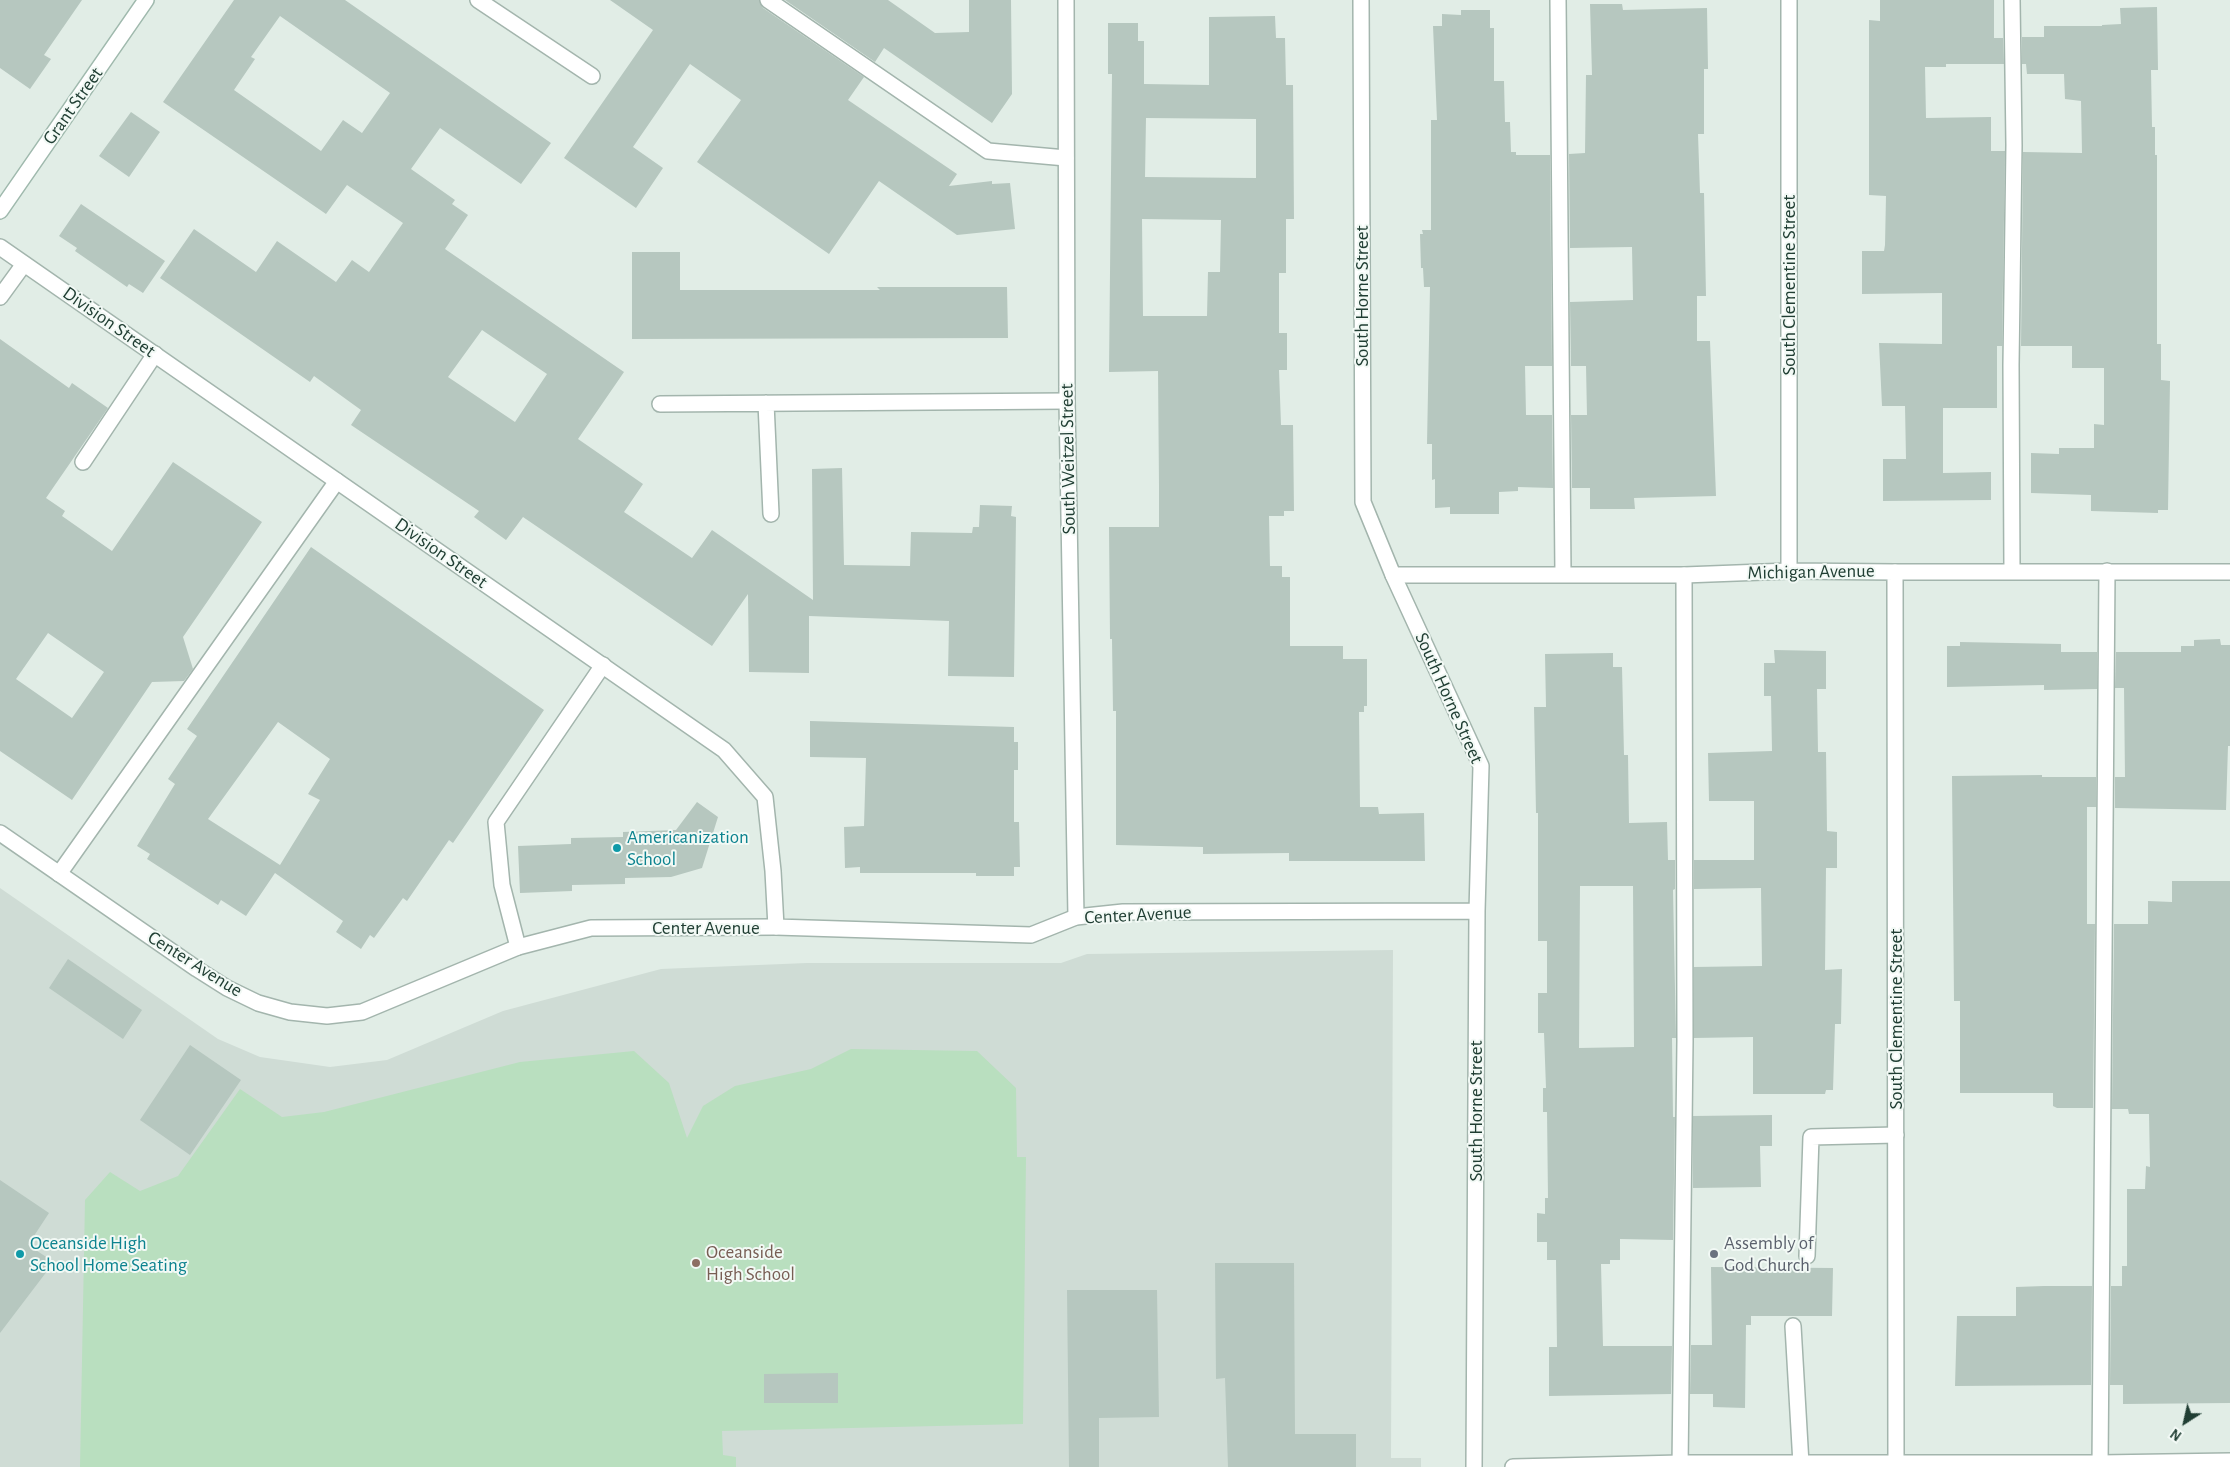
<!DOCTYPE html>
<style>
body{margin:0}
#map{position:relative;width:2230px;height:1467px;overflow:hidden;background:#e1ede6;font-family:"Alegreya Sans",sans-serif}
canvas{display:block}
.north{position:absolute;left:2160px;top:1397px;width:50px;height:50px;-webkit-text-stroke:4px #f2f9f5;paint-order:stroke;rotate:215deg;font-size:14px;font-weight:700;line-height:20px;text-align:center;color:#203e33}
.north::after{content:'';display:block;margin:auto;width:18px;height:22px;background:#203e33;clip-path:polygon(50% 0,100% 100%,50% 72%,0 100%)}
</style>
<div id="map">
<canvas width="2230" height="1467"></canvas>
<div class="north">N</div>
</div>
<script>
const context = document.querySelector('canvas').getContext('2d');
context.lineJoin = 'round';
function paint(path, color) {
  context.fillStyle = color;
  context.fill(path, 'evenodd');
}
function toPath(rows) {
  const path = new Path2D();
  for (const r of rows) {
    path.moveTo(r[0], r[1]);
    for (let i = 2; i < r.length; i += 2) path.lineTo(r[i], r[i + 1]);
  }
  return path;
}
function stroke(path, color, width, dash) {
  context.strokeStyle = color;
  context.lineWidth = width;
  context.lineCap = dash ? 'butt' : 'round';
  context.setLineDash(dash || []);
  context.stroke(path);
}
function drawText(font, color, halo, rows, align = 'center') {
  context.font = font + ' "Alegreya Sans",sans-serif';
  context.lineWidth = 4;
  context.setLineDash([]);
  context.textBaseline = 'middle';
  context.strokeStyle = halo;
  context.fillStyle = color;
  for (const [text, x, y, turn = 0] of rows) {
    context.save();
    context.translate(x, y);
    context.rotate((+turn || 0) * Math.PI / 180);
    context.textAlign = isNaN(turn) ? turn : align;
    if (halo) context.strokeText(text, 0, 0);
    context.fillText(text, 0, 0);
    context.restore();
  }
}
paint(toPath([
 [0,888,218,1039,260,1057,330,1067,387,1060,503,1011,661,969,807,963,1061,963,1087,954,1393,950,1391,1458,1421,1458,1421,1467,0,1467]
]), '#cfdcd5');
paint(toPath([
 [851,1049,977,1051,1016,1088,1017,1157,1026,1157,1023,1424,722,1431,723,1455,736,1457,736,1467,80,1467,85,1200,110,1172,140,1191,178,1176,240,1089,282,1117,324,1112,520,1062,634,1051,669,1083,687,1138,703,1106,735,1086,811,1069]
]), '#b9dfbf');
paint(toPath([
 [0,0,82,0,44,55,51,59,30,89,0,68],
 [234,0,345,0,551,143,521,184,440,128,411,169,455,200,452,204,468,215,445,249,624,372,578,439,643,484,624,512,692,558,712,530,813,600,812,469,842,468,844,565,910,566,911,532,972,533,973,527,979,527,980,505,1012,506,1011,516,1016,517,1014,677,948,676,949,621,809,616,809,673,749,672,748,594,712,646,523,517,506,540,474,517,479,511,351,425,361,410,314,376,310,382,160,278,194,229,256,272,277,241,336,282,352,260,369,272,403,223,347,185,326,214,163,102],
 [280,16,390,93,362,133,343,120,321,151,234,90,255,59,251,57],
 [482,330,547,374,515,422,448,377],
 [610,0,759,0,763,8,864,77,848,100,957,174,949,186,992,181,992,184,1010,183,1015,229,957,235,879,181,829,254,697,162,741,100,690,64,633,147,663,168,636,208,564,158,653,30],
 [785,0,888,0,935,33,969,32,969,0,1011,0,1012,94,992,123,884,48,875,62],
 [1880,0,1994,0,1994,38,2003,38,2004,64,1946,64,1946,67,1925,67,1926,118,1991,117,1991,151,2005,151,2002,346,1997,346,1997,408,1943,408,1943,473,1991,472,1991,500,1883,501,1883,459,1906,459,1905,406,1882,406,1879,343,1942,344,1942,293,1862,294,1862,251,1884,251,1885,245,1886,196,1869,195,1869,20,1880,21],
 [1590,4,1622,4,1623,10,1707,8,1708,69,1704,69,1704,134,1698,134,1700,193,1704,193,1706,296,1697,296,1697,341,1710,341,1716,496,1634,498,1635,509,1590,509,1590,488,1572,488,1571,415,1587,415,1586,366,1571,366,1570,302,1633,300,1632,247,1570,248,1569,154,1585,153,1586,75,1592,75],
 [2157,7,2158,70,2151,70,2152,127,2155,127,2155,155,2157,155,2157,344,2161,344,2161,380,2170,381,2168,510,2158,510,2158,513,2091,511,2091,495,2031,493,2031,453,2059,454,2059,448,2094,448,2094,424,2104,425,2104,368,2072,368,2072,346,2021,346,2023,152,2082,153,2081,101,2065,99,2064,74,2027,74,2026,64,2022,64,2022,37,2044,37,2044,26,2102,26,2102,25,2121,24,2120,8],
 [1461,10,1490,10,1490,28,1494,28,1494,81,1504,81,1505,122,1510,122,1511,152,1516,152,1516,155,1550,155,1552,366,1525,366,1526,415,1552,415,1553,488,1518,487,1518,491,1499,492,1499,514,1450,514,1450,507,1435,508,1435,479,1432,480,1432,444,1427,444,1430,287,1424,287,1423,268,1421,268,1420,234,1423,234,1422,230,1431,230,1431,120,1437,120,1433,26,1442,26,1442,14,1461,15],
 [1275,16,1276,38,1285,38,1286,85,1293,85,1294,219,1286,219,1286,273,1279,273,1279,333,1287,333,1287,370,1279,370,1281,425,1293,425,1294,511,1284,511,1284,516,1269,516,1270,566,1282,566,1282,577,1290,577,1290,646,1343,646,1343,659,1367,659,1367,706,1364,706,1364,712,1359,712,1360,807,1378,807,1379,814,1424,813,1425,861,1289,861,1289,853,1203,854,1203,847,1116,845,1116,711,1113,711,1112,639,1110,639,1109,527,1159,527,1159,486,1158,371,1109,372,1112,74,1108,74,1108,23,1138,23,1138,41,1144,41,1144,84,1209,85,1209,17],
 [1146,118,1256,119,1256,178,1145,177],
 [1142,219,1221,220,1220,272,1208,272,1207,316,1143,316],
 [131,112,160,132,129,177,99,156],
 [81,204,165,261,143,293,129,284,127,287,75,251,77,248,59,236],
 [632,252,680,252,680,290,880,290,877,287,1007,287,1008,338,632,339],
 [0,339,69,388,72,383,108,408,46,498,65,511,62,516,112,551,173,462,262,522,183,637,193,669,184,681,152,682,72,800,0,751],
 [48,633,104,672,72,718,16,679],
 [311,547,544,710,453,843,449,840,407,901,403,898,374,938,370,935,361,949,336,932,343,921,275,873,246,916,221,900,218,905,147,859,150,854,137,846,175,784,168,779,197,736,187,729],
 [278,722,330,759,308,794,320,800,280,865,208,819],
 [2220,639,2221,645,2230,645,2230,746,2228,746,2226,810,2115,808,2115,777,2125,777,2124,688,2115,688,2116,652,2181,652,2181,646,2194,646,2194,640],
 [1960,642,2061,644,2061,652,2097,652,2097,689,2044,690,2044,685,1947,687,1947,646,1960,646],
 [1774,650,1826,651,1826,689,1817,689,1818,752,1826,752,1827,831,1837,832,1837,868,1826,868,1825,970,1842,969,1841,1024,1835,1024,1833,1090,1826,1090,1825,1094,1753,1094,1753,1037,1694,1038,1694,967,1762,966,1761,888,1694,889,1694,860,1754,860,1754,801,1709,801,1708,753,1772,751,1771,696,1764,696,1764,663,1775,663],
 [1613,653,1613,667,1622,667,1624,755,1628,755,1629,823,1667,822,1668,860,1675,860,1675,889,1673,890,1676,1038,1672,1038,1673,1117,1675,1117,1673,1240,1620,1239,1620,1260,1610,1260,1610,1264,1601,1264,1603,1346,1672,1346,1671,1394,1549,1396,1549,1347,1557,1347,1556,1260,1547,1260,1547,1242,1537,1242,1537,1213,1545,1214,1545,1198,1548,1198,1547,1112,1543,1112,1543,1088,1546,1088,1544,1033,1538,1033,1538,993,1547,993,1547,941,1538,941,1538,813,1536,813,1534,707,1546,707,1545,654],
 [1580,886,1633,886,1634,1047,1579,1048],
 [810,721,1014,727,1014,742,1018,742,1018,770,1014,770,1014,822,1019,822,1020,867,1014,867,1014,876,976,876,976,873,860,873,860,867,845,868,844,827,864,826,866,758,810,757],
 [2042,775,2042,777,2096,777,2096,807,2087,807,2087,924,2095,924,2093,1108,2057,1108,2053,1106,2053,1093,1960,1093,1960,1001,1954,1001,1952,776],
 [697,802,718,817,702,868,671,877,625,878,625,884,572,885,572,891,520,893,518,846,571,844,571,838,623,837,623,832,676,830],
 [2172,881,2230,881,2230,1403,2123,1404,2123,1385,2110,1385,2111,1286,2122,1286,2122,1266,2127,1266,2127,1189,2145,1189,2146,1166,2150,1167,2149,1114,2129,1114,2128,1109,2112,1109,2114,924,2148,924,2148,901,2172,902],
 [68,959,142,1010,123,1039,49,988],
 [190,1045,241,1080,190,1155,140,1120],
 [1772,1115,1772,1146,1760,1146,1761,1187,1693,1188,1693,1116],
 [0,1180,49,1213,28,1245,54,1262,0,1333],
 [1215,1263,1294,1263,1295,1434,1356,1434,1356,1467,1228,1467,1225,1378,1216,1379],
 [1711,1267,1833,1268,1832,1316,1751,1316,1751,1325,1746,1325,1745,1408,1713,1407,1713,1394,1690,1394,1691,1345,1712,1345],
 [2044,1286,2092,1286,2091,1385,1955,1386,1957,1316,2016,1316,2016,1287],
 [1067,1290,1157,1290,1159,1417,1099,1418,1099,1467,1069,1467],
 [838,1373,838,1403,764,1403,764,1374]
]), '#b6c7bf');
const service = toPath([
 [478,0,592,76],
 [768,0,988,151,1066,158],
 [1558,0,1563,574],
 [2012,0,2014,145,2011,365,2012,571],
 [0,297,24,264],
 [766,403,771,514],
 [660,404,1067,401],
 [83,462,155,354],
 [59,874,337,481],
 [518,947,502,885,496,822,603,665],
 [1807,1256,1811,1137,1896,1135],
 [1793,1326,1801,1464],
 [1680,1467,1685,1041,1684,575],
 [2100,1467,2107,571]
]);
const minor = toPath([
 [1066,0,1067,401,1076,917],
 [1895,572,2230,572],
 [1393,575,1684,575,1789,571],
 [0,833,197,969,227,988,258,1003,290,1012,327,1016,362,1012,518,947,591,928,776,927],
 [1513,1467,1680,1463,2100,1463,2230,1461]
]);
const tertiary = toPath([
 [1361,0,1363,502,1393,575,1481,766,1477,911,1474,1467],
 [1789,0,1789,571,1895,572,1896,1467],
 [0,247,724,750,765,797,773,871,776,927,1031,935,1076,917,1123,912,1477,911]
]);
const secondary = toPath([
 [0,211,146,0]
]);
stroke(service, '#a3b5ad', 18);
stroke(minor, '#a3b5ad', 18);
stroke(tertiary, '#a3b5ad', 18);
stroke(secondary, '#9fb9ad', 18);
stroke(service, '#fff', 15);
stroke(minor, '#fff', 15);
stroke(tertiary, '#fff', 15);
stroke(secondary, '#fff', 15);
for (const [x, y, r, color] of [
 [617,848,5,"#0f9aa8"],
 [20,1254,5,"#0f9aa8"],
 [1714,1254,5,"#6b7280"],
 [696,1263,5,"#8d6e63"]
]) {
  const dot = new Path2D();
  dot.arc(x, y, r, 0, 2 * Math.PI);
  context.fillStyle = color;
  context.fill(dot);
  stroke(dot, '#f2f9f5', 2);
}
drawText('19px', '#203e33', '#f2f9f5', [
 ["Grant Street",73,106,-55],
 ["South Clementine Street",1789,285,-90],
 ["South Horne Street",1362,296,-90],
 ["Division Street",109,322,35],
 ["South Weitzel Street",1068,459,-91],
 ["Division Street",441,553,35],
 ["Michigan Avenue",1811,572,-1],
 ["South Horne Street",1449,698,66],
 ["Center Avenue",1138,915,-3],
 ["Center Avenue",706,928],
 ["Center Avenue",195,964,32],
 ["South Clementine Street",1896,1019,-90],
 ["South Horne Street",1476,1111,-90]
]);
drawText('19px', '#0d838f', '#f2f9f5', [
 ["Americanization",627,837],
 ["School",627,859],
 ["Oceanside High",30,1243],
 ["School Home Seating",30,1265]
], 'left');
drawText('19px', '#5b616d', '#f2f9f5', [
 ["Assembly of",1724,1243],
 ["God Church",1724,1265]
], 'left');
drawText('19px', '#785e54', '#f2f9f5', [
 ["Oceanside",706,1252],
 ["High School",706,1274]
], 'left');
</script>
